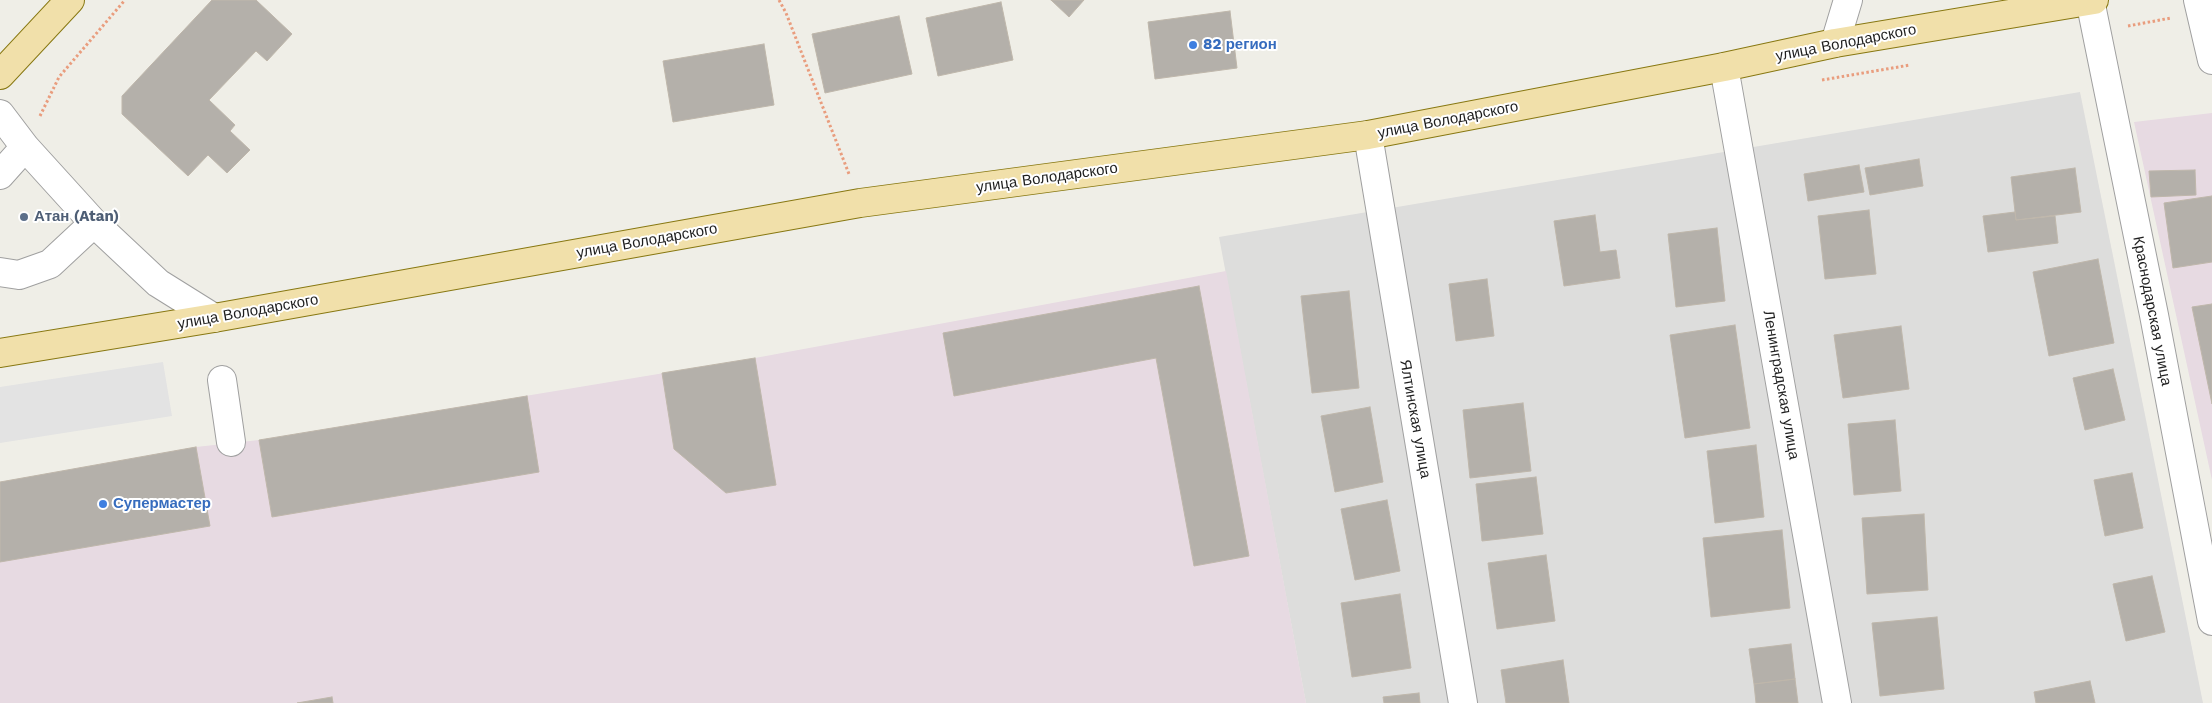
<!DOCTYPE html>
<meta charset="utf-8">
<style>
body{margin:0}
canvas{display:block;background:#efeee7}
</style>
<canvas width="2212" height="703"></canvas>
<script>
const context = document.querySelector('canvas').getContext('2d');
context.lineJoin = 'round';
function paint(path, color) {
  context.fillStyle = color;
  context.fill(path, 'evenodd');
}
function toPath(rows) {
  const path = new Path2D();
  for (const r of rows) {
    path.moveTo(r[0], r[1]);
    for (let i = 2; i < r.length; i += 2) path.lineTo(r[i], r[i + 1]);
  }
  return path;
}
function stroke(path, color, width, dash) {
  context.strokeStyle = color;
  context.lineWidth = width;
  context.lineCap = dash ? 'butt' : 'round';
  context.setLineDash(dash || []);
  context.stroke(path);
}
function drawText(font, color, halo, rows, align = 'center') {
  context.font = font + ' "Work Sans",sans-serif';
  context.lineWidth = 4;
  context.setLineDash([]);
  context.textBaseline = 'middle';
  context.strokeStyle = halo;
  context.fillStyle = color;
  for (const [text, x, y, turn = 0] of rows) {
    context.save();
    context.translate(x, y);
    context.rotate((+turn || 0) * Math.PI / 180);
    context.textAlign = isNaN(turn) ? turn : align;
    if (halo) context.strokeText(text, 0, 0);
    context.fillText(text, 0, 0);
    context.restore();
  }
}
paint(toPath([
 [2080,92,2203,703,1306,703,1219,237]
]), '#dddddc');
paint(toPath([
 [2212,113,2212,480,2134,122],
 [1226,271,1306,703,0,703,0,482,196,447,259,440,755,358]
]), '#e7dae2');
paint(toPath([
 [163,362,172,416,0,443,0,387]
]), '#e3e3e3');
const building = toPath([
 [212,0,256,0,292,34,267,61,256,51,209,100,235,125,230,131,250,150,227,173,208,155,188,176,122,114,122,96,212,0],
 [1051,0,1084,0,1069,17,1051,0],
 [1001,2,1013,60,938,76,926,18,1001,2],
 [1230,11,1237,68,1155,79,1148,22,1230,11],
 [899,16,912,74,825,93,812,34,899,16],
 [764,44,774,105,673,122,663,61,764,44],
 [1919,159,1923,186,1870,195,1865,168,1919,159],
 [1859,165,1864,192,1808,201,1804,174,1859,165],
 [2075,168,2081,212,2016,220,2011,177,2075,168],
 [2195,170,2196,195,2151,197,2149,171,2195,170],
 [2212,196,2212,262,2173,268,2164,203,2212,196],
 [1869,210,1876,274,1825,279,1818,216,1869,210],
 [2015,212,2016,220,2055,216,2058,243,1988,252,1983,216,2015,212],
 [1595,215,1600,252,1616,250,1620,278,1564,286,1554,221,1595,215],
 [1717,228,1725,301,1676,307,1668,234,1717,228],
 [2098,259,2114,343,2049,356,2033,272,2098,259],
 [1487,279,1494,336,1456,341,1449,284,1487,279],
 [1199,286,1249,556,1194,566,1156,358,954,396,943,333,1199,286],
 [1349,291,1359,388,1312,393,1301,296,1349,291],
 [2212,304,2212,404,2192,307,2212,304],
 [1735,325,1750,428,1685,438,1670,335,1735,325],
 [1901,326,1909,389,1843,398,1834,335,1901,326],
 [755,358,776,485,726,493,674,449,662,373,755,358],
 [2113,369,2125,420,2085,430,2073,378,2113,369],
 [527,396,539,472,272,517,259,440,527,396],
 [1523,403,1531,471,1470,478,1463,410,1523,403],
 [1370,407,1383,482,1335,492,1321,416,1370,407],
 [1895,420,1901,491,1854,495,1848,424,1895,420],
 [1756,445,1764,517,1715,523,1707,451,1756,445],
 [196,447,210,526,0,562,0,482,196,447],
 [2132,473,2143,528,2105,536,2094,480,2132,473],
 [1536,477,1543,534,1482,541,1476,484,1536,477],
 [1387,500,1400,571,1355,580,1341,509,1387,500],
 [1924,514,1928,590,1867,594,1862,518,1924,514],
 [1782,530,1790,608,1711,617,1703,538,1782,530],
 [1546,555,1555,621,1497,629,1488,563,1546,555],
 [2152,576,2165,632,2126,641,2113,584,2152,576],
 [1400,594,1411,668,1352,677,1341,603,1400,594],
 [1937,617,1944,689,1880,696,1872,623,1937,617],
 [1791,644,1795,679,1754,684,1749,649,1791,644],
 [1563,660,1569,703,1506,703,1501,670,1563,660],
 [1795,679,1798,703,1756,703,1754,684,1795,679],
 [2090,681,2095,703,2036,703,2034,692,2090,681],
 [1419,693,1420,703,1384,703,1383,697,1419,693],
 [332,697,333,703,297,703,332,697]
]);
paint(building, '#b4b0aa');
stroke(building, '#bfb7ab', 1);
const minor = toPath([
 [2090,0,2154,315,2212,621],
 [2198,0,2212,60],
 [1835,43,1848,0],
 [1724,67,1837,703],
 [0,114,25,147,94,223,158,283,214,318],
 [1368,135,1463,703],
 [0,175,25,147],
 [0,272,19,275,50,264,94,223],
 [222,380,231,442]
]);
const major = toPath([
 [0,75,70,0],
 [0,353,214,318,860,203,1368,135,1724,67,1835,43,2094,0]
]);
stroke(minor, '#a0a0a0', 30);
stroke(major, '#887812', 30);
stroke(toPath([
 [779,0,786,13,849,174],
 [2128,26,2171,18],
 [1822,80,1910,65],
 [40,116,59,77,125,0]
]), '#e99d7e', 3, [2.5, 2.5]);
stroke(minor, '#fff', 28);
stroke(major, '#f1e0aa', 28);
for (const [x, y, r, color] of [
 [1193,45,5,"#3f7fe0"],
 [24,217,5,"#5c6f8a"],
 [103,504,5,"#3f7fe0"]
]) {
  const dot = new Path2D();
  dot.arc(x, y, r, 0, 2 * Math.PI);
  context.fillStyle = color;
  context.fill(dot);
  stroke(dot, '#fff', 2);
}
drawText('15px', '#1f1f1f', '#fff', [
 ["улица Володарского",1846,43,-11],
 ["улица Володарского",1448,120,-11],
 ["улица Володарского",1047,178,-8],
 ["улица Володарского",647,241,-10],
 ["Краснодарская улица",2152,311,79],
 ["улица Володарского",248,312,-10],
 ["Ленинградская улица",1781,385,80],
 ["Ялтинская улица",1415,419,80]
]);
drawText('bold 15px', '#366cbe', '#fff', [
 ["82 регион",1203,45],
 ["Супермастер",113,504]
], 'left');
drawText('bold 15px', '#4e5e75', '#fff', [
 ["Атан (Atan)",34,217]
], 'left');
</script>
